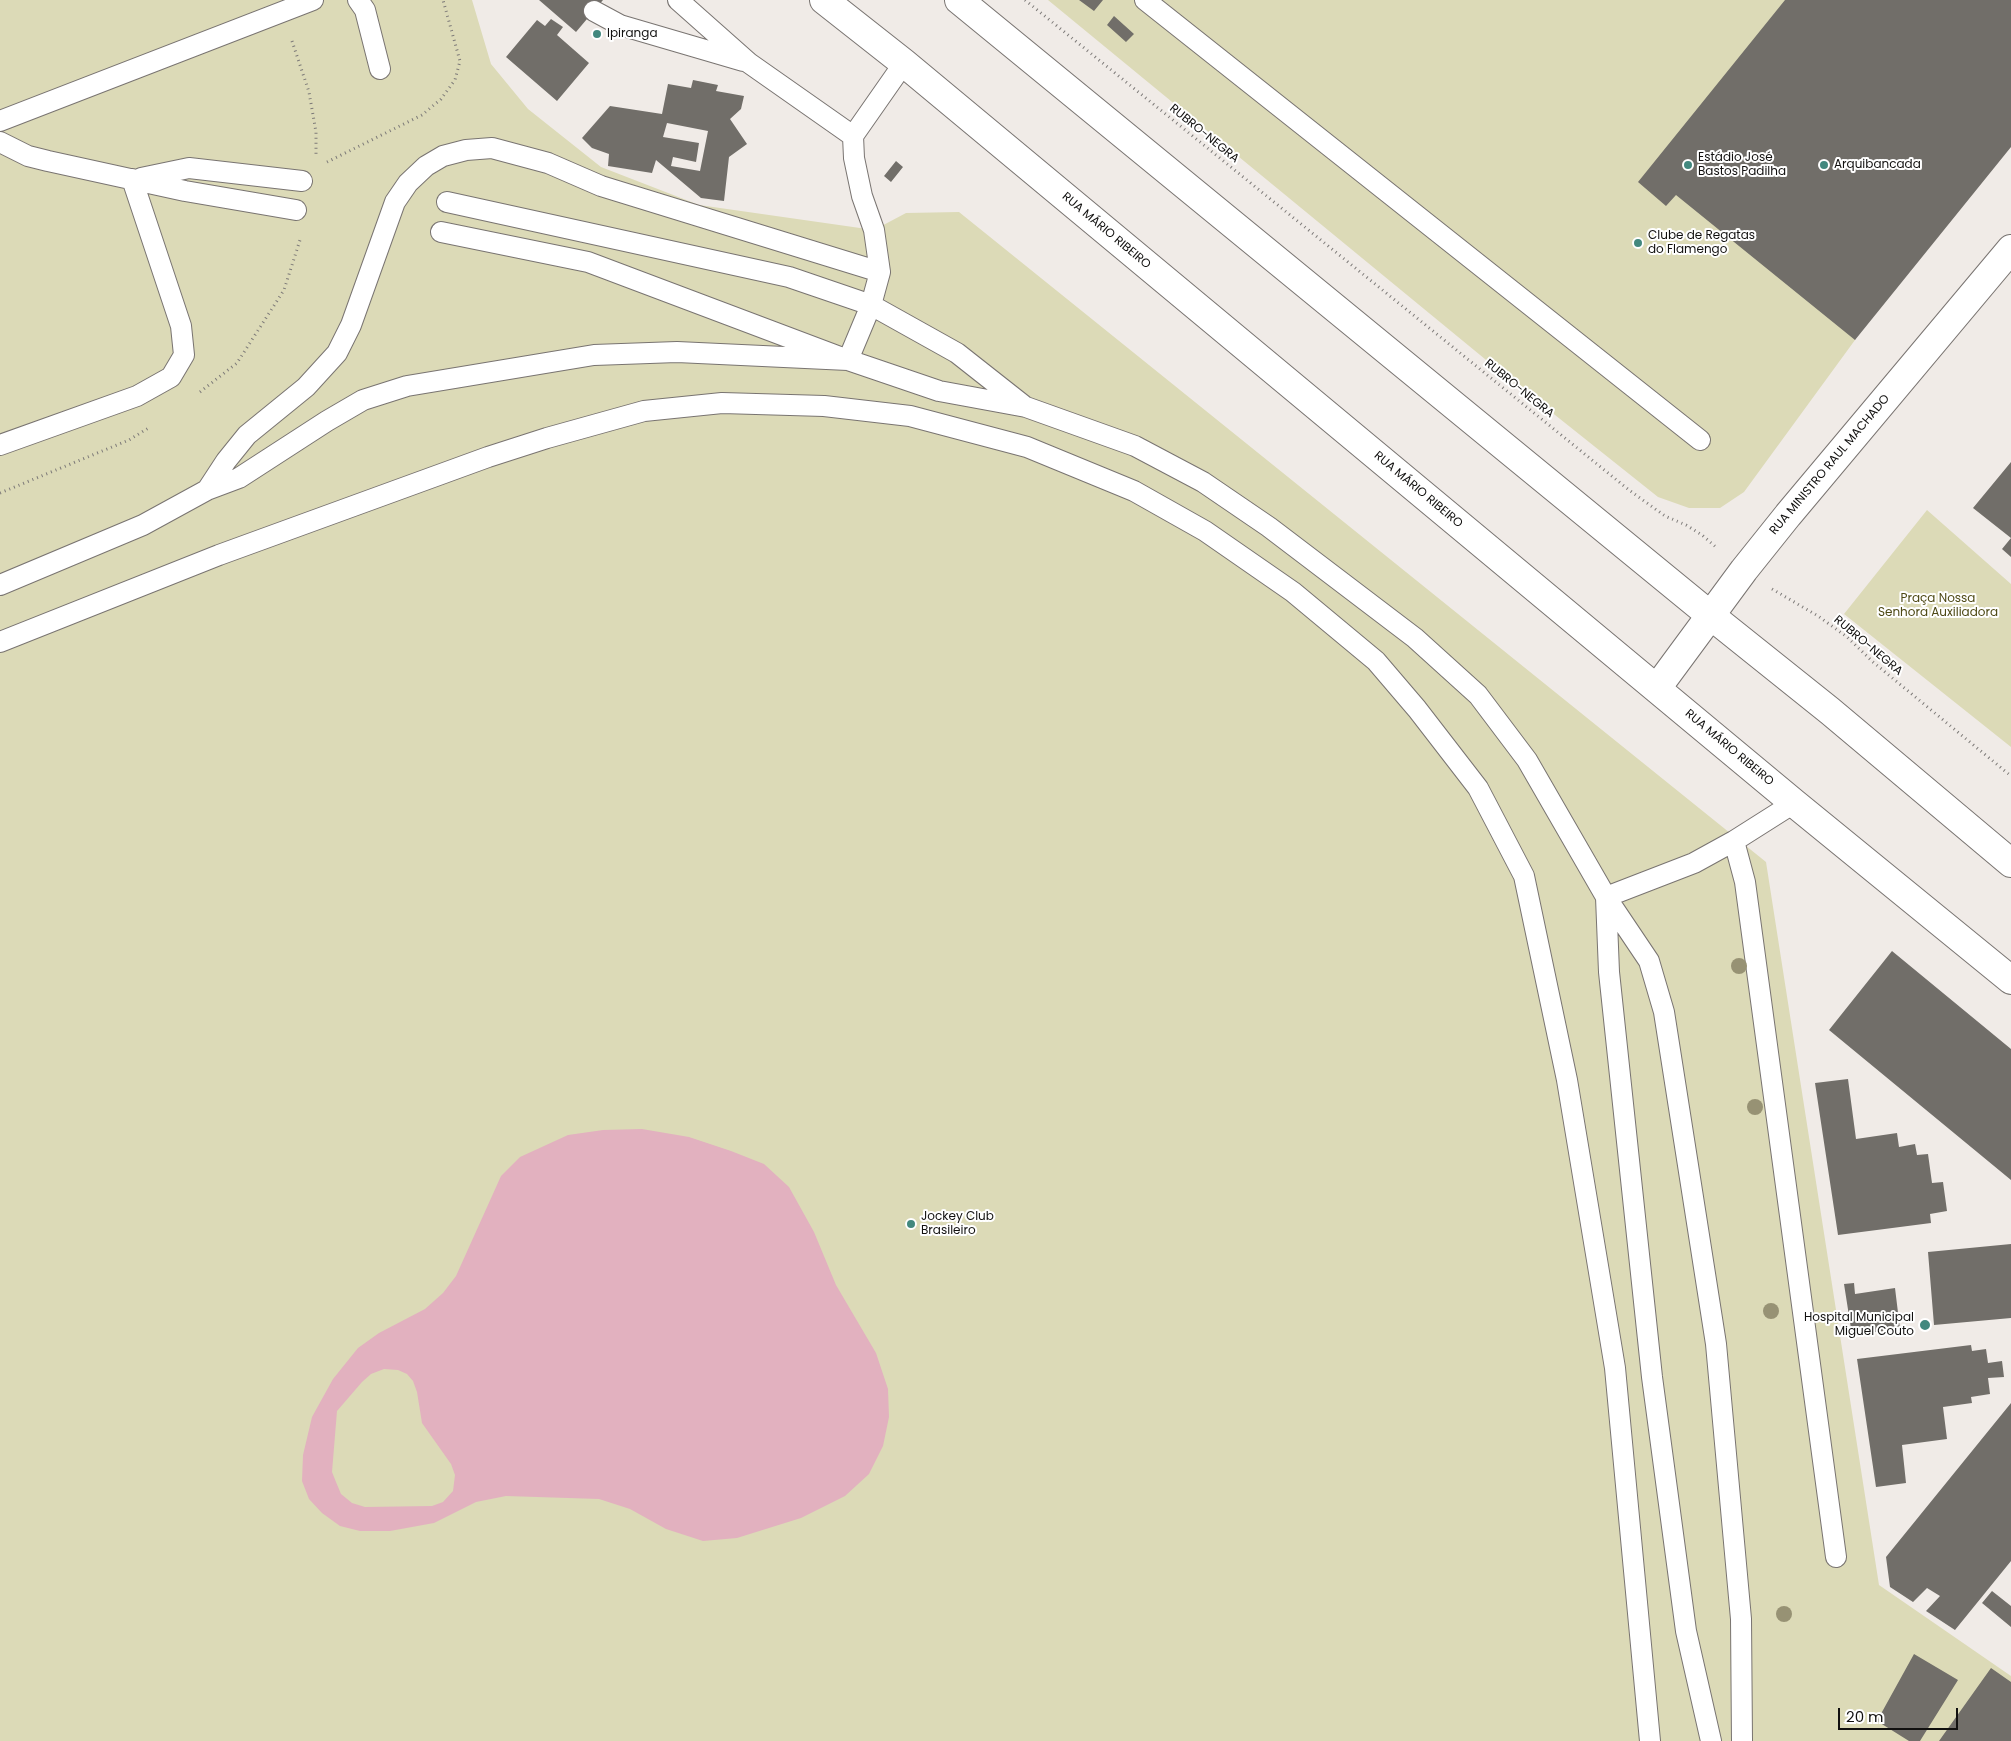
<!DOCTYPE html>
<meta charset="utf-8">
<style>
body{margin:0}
#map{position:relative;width:2011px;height:1741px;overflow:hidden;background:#f0ebe7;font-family:Poppins,sans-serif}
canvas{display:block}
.scale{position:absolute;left:1838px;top:1708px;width:120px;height:22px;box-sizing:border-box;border:2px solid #11100f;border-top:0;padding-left:6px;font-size:15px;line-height:18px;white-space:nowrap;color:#11100f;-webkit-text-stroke:4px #fff;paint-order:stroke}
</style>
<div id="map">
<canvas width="2011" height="1741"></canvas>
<div class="scale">20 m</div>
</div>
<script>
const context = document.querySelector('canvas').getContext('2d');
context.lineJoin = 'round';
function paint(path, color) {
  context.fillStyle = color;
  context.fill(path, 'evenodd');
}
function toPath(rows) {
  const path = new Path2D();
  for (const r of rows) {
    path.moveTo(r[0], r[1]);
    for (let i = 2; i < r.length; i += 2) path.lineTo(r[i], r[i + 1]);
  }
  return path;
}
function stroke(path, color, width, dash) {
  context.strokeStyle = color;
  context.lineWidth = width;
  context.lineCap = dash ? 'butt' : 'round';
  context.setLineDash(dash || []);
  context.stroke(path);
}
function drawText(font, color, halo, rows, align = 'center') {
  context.font = font + ' Poppins,sans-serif';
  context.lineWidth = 4;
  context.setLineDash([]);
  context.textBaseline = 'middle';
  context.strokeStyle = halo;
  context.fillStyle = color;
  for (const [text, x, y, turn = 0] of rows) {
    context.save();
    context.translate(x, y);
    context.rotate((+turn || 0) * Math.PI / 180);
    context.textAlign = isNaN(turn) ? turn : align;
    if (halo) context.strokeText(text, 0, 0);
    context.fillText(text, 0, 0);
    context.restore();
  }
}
paint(toPath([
 [0,0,472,0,491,64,528,109,601,167,699,205,874,230,906,213,959,212,1766,862,1879,1585,2011,1676,2011,1741,0,1741],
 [1048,0,2011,0,1855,340,1744,492,1720,508,1689,508,1658,497,1491,364],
 [1927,510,2011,584,2011,747,1844,614]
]), '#dcdab7');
paint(toPath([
 [642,1129,689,1137,731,1151,764,1164,789,1187,814,1232,836,1285,876,1353,888,1389,889,1417,883,1446,869,1474,845,1496,801,1518,737,1538,703,1541,666,1529,630,1509,599,1499,506,1496,476,1502,434,1523,390,1531,360,1531,340,1526,322,1513,309,1499,302,1481,303,1455,312,1417,333,1379,358,1348,379,1333,425,1309,443,1293,456,1276,501,1176,520,1157,568,1135,603,1130],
 [384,1369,398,1370,407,1374,413,1381,417,1392,422,1423,451,1464,455,1475,453,1491,443,1502,432,1506,365,1507,352,1503,341,1494,336,1482,332,1472,337,1411,362,1382,371,1374]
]), '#e2b1bf');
paint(toPath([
 [539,0,603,0,576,32],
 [1079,0,1103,0,1094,11],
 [1785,0,2011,0,2011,147,1855,340,1676,195,1666,206,1638,182],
 [1114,16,1134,34,1126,42,1107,25],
 [551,19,563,27,557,35,589,63,557,101,506,57,537,20,545,26],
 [693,80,718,85,716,91,744,96,741,109,730,119,747,144,729,157,724,201,701,198,656,160,652,173,608,166,609,154,592,148,582,138,610,106,662,114,668,84,691,88],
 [667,123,708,131,700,171,671,166,673,157,696,162,699,143,663,137],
 [896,161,903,167,891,182,884,176],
 [2011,462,2011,557,2002,549,2011,538,1973,508],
 [1892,951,2011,1049,2011,1180,1829,1030],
 [1848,1079,1856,1139,1897,1133,1899,1147,1915,1144,1917,1155,1928,1154,1932,1183,1943,1182,1947,1211,1930,1214,1931,1223,1838,1235,1815,1083],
 [2011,1244,2011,1318,1934,1325,1928,1252],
 [1854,1283,1855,1294,1895,1288,1900,1329,1852,1335,1844,1284],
 [1971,1345,1972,1351,1986,1349,1988,1363,2002,1361,2004,1377,1988,1378,1990,1394,1971,1397,1972,1403,1943,1407,1947,1439,1902,1445,1906,1483,1876,1487,1857,1359],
 [2011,1403,2011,1561,1955,1630,1926,1611,1940,1596,1927,1588,1913,1602,1890,1587,1886,1557],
 [1992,1591,2011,1606,2011,1627,1982,1603],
 [1914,1654,1958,1680,1920,1741,1909,1741,1877,1721],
 [1991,1668,2011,1682,2011,1741,1939,1741]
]), '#716e69');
const lane = toPath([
 [358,0,365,10,380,69],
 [678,0,749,63,853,136],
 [1145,0,1700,440],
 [594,11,620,25,743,61],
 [0,121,313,0],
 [0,142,28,156,48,161,185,191,296,210],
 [141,178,189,168,302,181],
 [447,202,789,277,871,305,957,353,1023,405],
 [441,232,588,262,848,360,939,391,1026,407,1135,446,1203,482,1269,527,1415,638,1478,695,1527,760,1606,897,1649,961,1664,1012,1716,1344,1741,1619,1742,1741],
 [0,445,137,396,171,377,184,355,181,326,132,179],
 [207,490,226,461,247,435,306,387,337,353,351,325,395,202,408,183,426,166,443,156,466,150,492,148,548,163,601,186,880,272],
 [0,585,143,525,207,490,239,478,327,421,363,400,407,386,594,355,677,352,848,360,871,305,880,272,874,230,862,196,854,158,853,136,904,63],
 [0,642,219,555,488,457,547,438,644,411,722,403,824,406,910,416,1027,447,1134,491,1205,531,1293,592,1376,661,1417,709,1478,788,1524,876,1567,1080,1615,1368,1650,1741],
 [1734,841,1745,882,1836,1557],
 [1606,897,1609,972,1652,1377,1686,1631,1711,1741],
 [1606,897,1694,863,1734,841,1794,803]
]);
const secondary = toPath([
 [1657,688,1744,570,1788,515,2011,249]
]);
const highway = toPath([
 [824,0,904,63,1794,803,2011,980],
 [959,0,1710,615,1830,711,2011,863]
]);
stroke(lane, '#797471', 22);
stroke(secondary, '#797471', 30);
stroke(highway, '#797471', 30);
stroke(toPath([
 [1025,0,1629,490,1665,516,1686,525,1702,535,1717,548],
 [292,41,309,92,316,132,316,154],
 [327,162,422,115,441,99,455,80,460,61,443,0],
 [200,392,237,363,284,290,300,240],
 [0,493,129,440,150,427],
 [1772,589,1818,616,1847,637,1873,662,2011,776]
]), '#7d7a78', 3, [1, 4]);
stroke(lane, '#fff', 20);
stroke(secondary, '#fff', 28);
stroke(highway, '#fff', 28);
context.fillStyle = '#979274';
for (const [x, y] of [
 [1739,966],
 [1755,1107],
 [1771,1311],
 [1784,1614]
]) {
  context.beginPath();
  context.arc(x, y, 8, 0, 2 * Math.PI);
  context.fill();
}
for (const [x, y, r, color] of [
 [597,34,5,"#42887e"],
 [1688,165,5,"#42887e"],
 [1824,165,5,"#42887e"],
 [1638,243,5,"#42887e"],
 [911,1224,5,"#42887e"],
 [1925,1325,6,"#42887e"]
]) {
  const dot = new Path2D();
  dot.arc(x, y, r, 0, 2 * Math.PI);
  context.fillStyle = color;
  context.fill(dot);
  stroke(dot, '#fff', 2);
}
drawText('12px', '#11100f', '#fff', [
 ["Ipiranga",607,34],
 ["Estádio José",1698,158],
 ["Bastos Padilha",1698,172],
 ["Arquibancada",1834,165],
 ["Clube de Regatas",1648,236],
 ["do Flamengo",1648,250],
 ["Jockey Club",921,1217],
 ["Brasileiro",921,1231],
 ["Hospital Municipal",1914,1318,"right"],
 ["Miguel Couto",1914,1332,"right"]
], 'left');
drawText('12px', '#11100f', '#fff', [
 ["RUBRO-NEGRA",1204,134,39],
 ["RUA MÁRIO RIBEIRO",1106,231,40],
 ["RUBRO-NEGRA",1519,389,39],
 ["RUA MINISTRO RAUL MACHADO",1830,465,-50],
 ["RUA MÁRIO RIBEIRO",1418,490,40],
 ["RUBRO-NEGRA",1868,646,40],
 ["RUA MÁRIO RIBEIRO",1729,748,40]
]);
drawText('12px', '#4e4915', '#fff', [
 ["Praça Nossa",1938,599],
 ["Senhora Auxiliadora",1938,613]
]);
</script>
